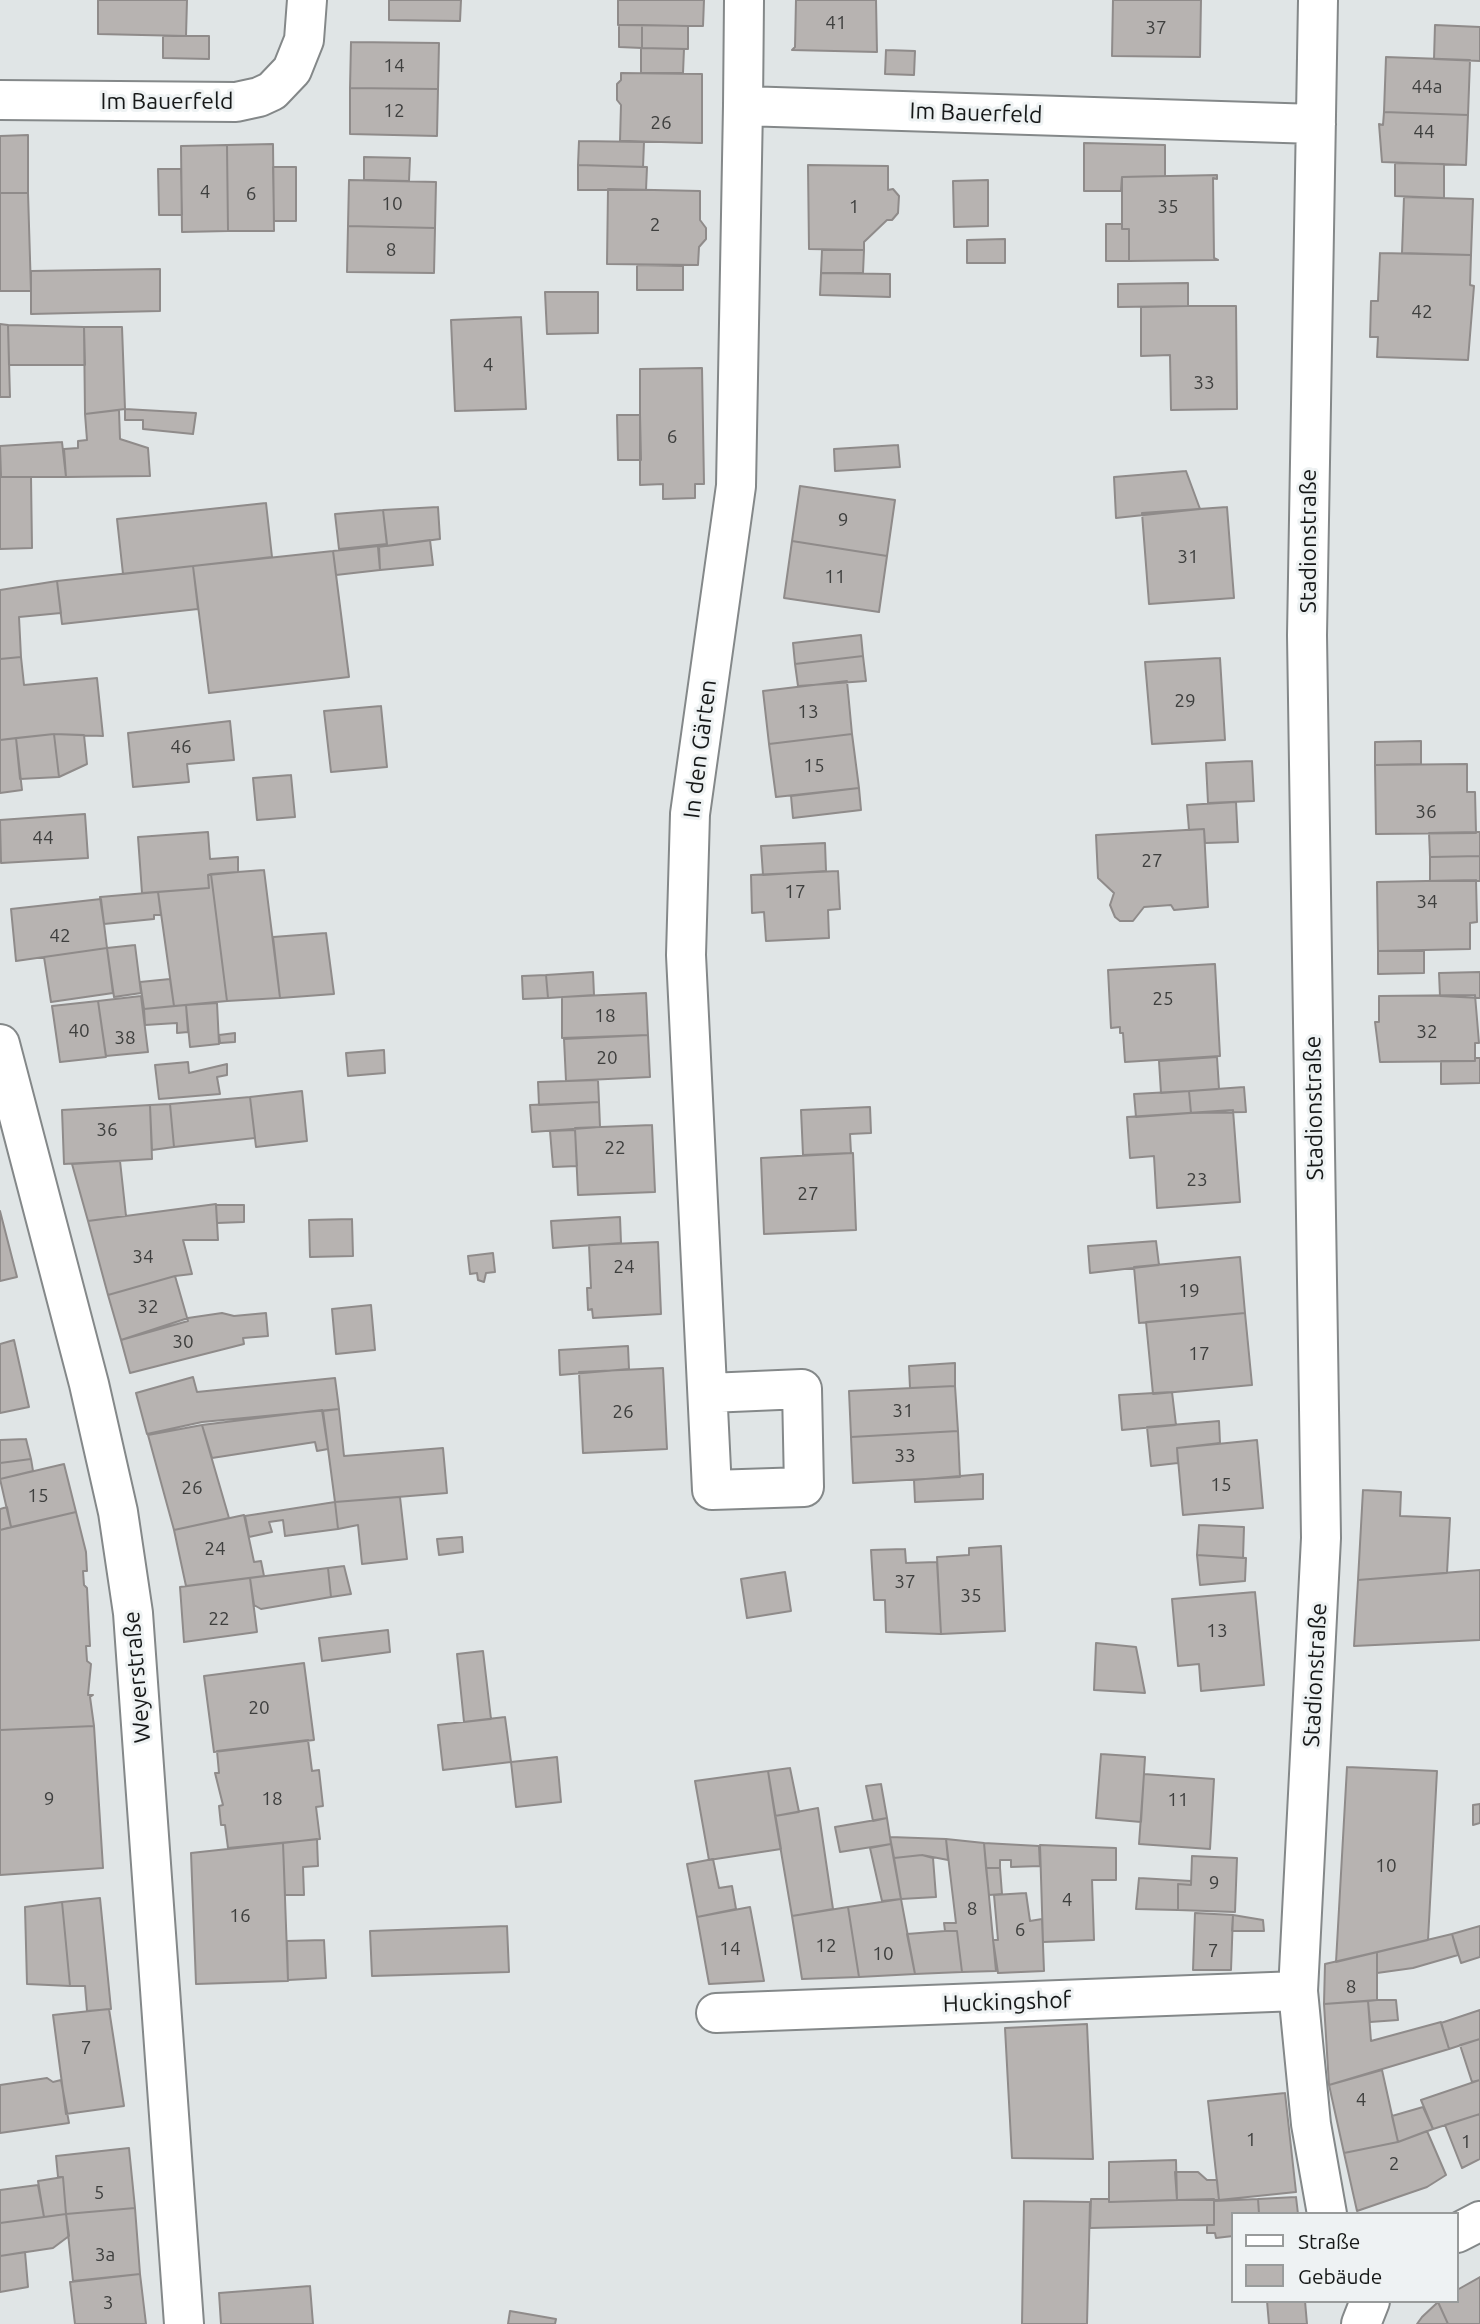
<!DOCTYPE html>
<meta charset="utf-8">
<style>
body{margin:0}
#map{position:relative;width:1480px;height:2324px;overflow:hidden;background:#e0e5e6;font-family:Ubuntu,sans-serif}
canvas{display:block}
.legend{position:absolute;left:1231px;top:2212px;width:228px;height:91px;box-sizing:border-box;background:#eef2f3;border:2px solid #989b9b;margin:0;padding:9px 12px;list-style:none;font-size:21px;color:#161818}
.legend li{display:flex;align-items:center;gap:14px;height:35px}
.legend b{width:35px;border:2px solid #989b9b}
</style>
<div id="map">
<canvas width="1480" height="2324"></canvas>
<ul class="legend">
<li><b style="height:9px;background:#fff"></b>Straße</li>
<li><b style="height:19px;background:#b7b3b1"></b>Gebäude</li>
</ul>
</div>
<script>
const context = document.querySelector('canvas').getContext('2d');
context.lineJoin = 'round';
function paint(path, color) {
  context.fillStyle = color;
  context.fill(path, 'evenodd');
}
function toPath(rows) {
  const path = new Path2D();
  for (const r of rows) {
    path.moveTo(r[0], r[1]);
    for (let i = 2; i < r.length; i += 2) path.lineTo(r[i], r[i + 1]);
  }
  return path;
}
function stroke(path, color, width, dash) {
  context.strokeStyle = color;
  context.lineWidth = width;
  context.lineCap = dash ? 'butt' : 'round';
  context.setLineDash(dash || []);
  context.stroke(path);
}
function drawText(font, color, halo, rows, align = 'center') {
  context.font = font + ' Ubuntu,sans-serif';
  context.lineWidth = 6;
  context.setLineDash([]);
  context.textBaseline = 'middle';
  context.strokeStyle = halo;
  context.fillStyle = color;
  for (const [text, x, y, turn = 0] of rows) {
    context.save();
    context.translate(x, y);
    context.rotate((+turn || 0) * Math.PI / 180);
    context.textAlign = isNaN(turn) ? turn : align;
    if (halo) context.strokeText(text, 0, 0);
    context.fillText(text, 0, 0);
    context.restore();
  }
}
const building = toPath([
 [98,0,187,0,186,36,98,34,98,0],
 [389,0,461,0,460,21,389,20,389,0],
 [618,0,704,0,703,26,618,25,618,0],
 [796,0,876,0,877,52,792,50,795,47,796,0],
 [1113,0,1201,0,1200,57,1112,56,1113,0],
 [619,25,642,25,642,48,619,47,619,25],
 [642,25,688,26,688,49,642,48,642,25],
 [1435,25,1480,27,1480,61,1434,59,1435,25],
 [163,36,209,36,209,59,163,58,163,36],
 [351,42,439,43,438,89,350,88,351,42],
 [641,48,684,49,683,73,641,73,641,48],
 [886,50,915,51,914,75,885,74,886,50],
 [1386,57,1470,60,1468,115,1384,112,1386,57],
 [621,73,702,74,702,143,620,141,621,105,617,100,617,84,621,80,621,73],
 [350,88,438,89,437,136,350,134,350,88],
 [1384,112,1468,115,1466,165,1382,162,1379,124,1383,125,1384,112],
 [28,135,28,193,0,193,0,136,28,135],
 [579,141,644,142,643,167,578,165,579,141],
 [1084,143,1165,145,1165,176,1122,177,1121,191,1084,191,1084,143],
 [273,144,274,231,228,231,227,145,273,144],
 [227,145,228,231,182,232,181,146,227,145],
 [364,157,410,158,409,181,364,180,364,157],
 [1395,163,1444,164,1444,198,1395,196,1395,163],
 [578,165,647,167,646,190,578,190,578,165],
 [808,165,888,166,888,190,893,189,899,196,898,213,892,220,887,220,864,242,864,250,809,249,808,165],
 [273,167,296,167,296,221,274,221,273,167],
 [158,169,181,169,182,215,159,215,158,169],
 [1217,175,1217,179,1213,178,1214,258,1218,260,1129,261,1129,229,1122,229,1122,177,1217,175],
 [349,180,436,182,435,228,348,226,349,180],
 [988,180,988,226,954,227,953,181,988,180],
 [608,189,700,191,700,220,706,228,706,239,699,247,698,265,607,264,608,189],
 [0,193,28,193,31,291,0,291,0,193],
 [1404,197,1473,199,1471,255,1402,253,1404,197],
 [1106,224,1122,224,1122,229,1129,229,1129,261,1106,261,1106,224],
 [348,226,435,228,434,273,347,272,348,226],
 [1005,239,1005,263,967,263,967,240,1005,239],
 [822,250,864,250,863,273,821,273,822,250],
 [1380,253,1471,255,1470,285,1474,286,1468,360,1377,357,1378,337,1370,337,1371,301,1378,301,1380,253],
 [637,265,683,266,683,290,637,290,637,265],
 [160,269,160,311,31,314,31,271,160,269],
 [821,273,890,274,890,297,820,295,821,273],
 [1188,283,1188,306,1118,307,1118,284,1188,283],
 [545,292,598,292,598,333,547,334,545,292],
 [1188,306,1236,306,1237,409,1171,410,1170,355,1141,356,1141,307,1188,306],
 [521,317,526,409,455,411,451,320,521,317],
 [0,324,8,325,10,397,0,397,0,324],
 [8,325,84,327,85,365,9,365,8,325],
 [84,327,122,327,125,409,85,414,84,327],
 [702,368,704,484,695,484,695,498,663,499,663,484,640,485,640,369,702,368],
 [125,409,196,413,193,434,143,429,143,420,125,420,125,409],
 [119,410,120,439,148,448,150,476,66,477,64,449,78,448,78,441,87,440,85,414,119,410],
 [617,415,640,415,641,460,618,460,617,415],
 [62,442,66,477,1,477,0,446,62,442],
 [898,445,900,467,835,471,834,449,898,445],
 [1186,471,1200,509,1116,518,1114,477,1186,471],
 [0,477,31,477,32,548,0,549,0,477],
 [800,486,895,500,887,556,792,541,800,486],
 [266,503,272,557,123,574,117,519,266,503],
 [438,507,440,539,387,546,383,510,438,507],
 [1227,507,1234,598,1149,604,1142,513,1227,507],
 [383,510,387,544,339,549,335,514,383,510],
 [430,540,433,565,380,570,378,547,430,540],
 [792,541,887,556,879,612,784,598,792,541],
 [379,546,380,570,336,575,333,551,379,546],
 [333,551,349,677,209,693,193,566,333,551],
 [193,566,198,609,62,624,57,581,193,566],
 [57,581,61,613,19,617,21,657,0,659,0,590,57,581],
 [861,635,863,656,795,664,793,643,861,635],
 [863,656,866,681,798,686,795,664,863,656],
 [21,657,24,685,97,678,103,736,54,734,0,740,0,659,21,657],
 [1220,658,1225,740,1152,744,1145,662,1220,658],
 [847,681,852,734,769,744,763,691,847,681],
 [381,706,387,767,331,772,324,711,381,706],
 [230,721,234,760,187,764,189,782,133,787,128,733,230,721],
 [54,734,59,777,20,779,16,738,54,734],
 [54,734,84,735,87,764,59,777,54,734],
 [852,734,859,788,776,797,769,744,852,734],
 [16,738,22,790,0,793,0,740,16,738],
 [1421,741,1421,764,1375,765,1375,742,1421,741],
 [1252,761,1254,801,1208,803,1206,763,1252,761],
 [1467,764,1467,792,1475,792,1476,833,1376,834,1375,765,1467,764],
 [291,775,295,817,257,820,253,778,291,775],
 [859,788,861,810,793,818,791,796,859,788],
 [1236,802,1238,842,1205,843,1204,829,1189,830,1187,805,1236,802],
 [85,814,88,858,1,863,0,820,85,814],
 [1204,829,1208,907,1174,910,1171,905,1144,907,1133,921,1120,921,1115,917,1110,905,1114,893,1098,878,1096,835,1204,829],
 [208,832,210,859,238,857,238,872,208,875,209,888,142,893,138,837,208,832],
 [1476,832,1480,832,1480,856,1430,857,1429,833,1476,832],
 [825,843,826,871,763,875,761,846,825,843],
 [1480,856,1480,881,1430,881,1430,857,1480,856],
 [264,870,280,998,227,1001,211,874,264,870],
 [838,871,840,909,828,910,829,938,766,941,764,912,752,913,751,875,838,871],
 [211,874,227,1001,174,1006,158,892,209,888,208,875,211,874],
 [1476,880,1477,922,1470,923,1470,949,1378,951,1377,882,1476,880],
 [158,892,161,915,154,915,154,919,104,924,100,897,158,892],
 [101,899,107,948,16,961,11,909,101,899],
 [326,933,334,994,280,998,273,937,326,933],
 [135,945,141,993,114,997,107,948,135,945],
 [107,948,113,993,51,1002,44,957,107,948],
 [1378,951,1424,951,1424,973,1378,974,1378,951],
 [1215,964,1220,1056,1125,1062,1123,1033,1120,1033,1120,1027,1111,1028,1108,970,1215,964],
 [593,972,594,995,548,998,546,975,593,972],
 [1480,972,1480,998,1440,996,1439,973,1480,972],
 [546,975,548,998,523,999,522,976,546,975],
 [170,979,174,1006,144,1009,140,982,170,979],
 [646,993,648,1035,562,1038,562,997,646,993],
 [1475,995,1479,1043,1475,1043,1475,1061,1380,1062,1375,1022,1379,1022,1379,996,1475,995],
 [141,996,148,1052,106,1056,98,1001,141,996],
 [98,1001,106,1057,60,1062,52,1006,98,1001],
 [217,1003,219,1044,190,1047,186,1005,217,1003],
 [186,1005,188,1032,177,1033,177,1023,145,1025,144,1009,186,1005],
 [235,1033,235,1042,220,1043,219,1035,235,1033],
 [648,1035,650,1077,566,1081,564,1039,648,1035],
 [384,1050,385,1073,348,1076,346,1053,384,1050],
 [1217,1057,1219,1089,1161,1093,1159,1061,1217,1057],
 [1475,1058,1480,1058,1480,1083,1441,1084,1441,1061,1475,1061,1475,1058],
 [188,1062,189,1073,227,1064,227,1075,217,1077,220,1094,159,1099,155,1065,188,1062],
 [598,1080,599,1102,539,1105,538,1082,598,1080],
 [1244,1087,1246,1112,1191,1113,1189,1091,1244,1087],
 [302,1091,307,1141,256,1147,250,1097,302,1091],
 [1189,1091,1191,1113,1136,1117,1134,1094,1189,1091],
 [250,1097,255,1138,174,1147,170,1104,250,1097],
 [599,1102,600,1127,532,1132,530,1105,599,1102],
 [170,1104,174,1147,152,1150,150,1105,170,1104],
 [150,1105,152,1159,64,1164,62,1110,150,1105],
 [870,1107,871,1133,850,1134,851,1153,803,1155,801,1110,870,1107],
 [1233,1110,1240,1202,1157,1208,1154,1156,1130,1158,1127,1117,1233,1110],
 [652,1125,655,1192,578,1195,575,1128,652,1125],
 [575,1130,577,1166,553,1167,550,1131,575,1130],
 [853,1153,856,1230,764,1234,761,1158,853,1153],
 [120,1161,126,1216,88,1221,72,1164,120,1161],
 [216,1204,218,1240,183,1240,192,1274,175,1276,108,1295,88,1221,216,1204],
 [216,1205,244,1205,244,1222,217,1223,216,1205],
 [0,1211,17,1277,0,1281,0,1211],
 [620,1217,621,1243,553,1248,551,1221,620,1217],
 [352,1219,353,1256,310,1257,309,1220,352,1219],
 [1156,1241,1159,1265,1090,1273,1088,1246,1156,1241],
 [658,1242,661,1314,593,1318,592,1309,588,1310,587,1288,591,1288,589,1245,658,1242],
 [493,1253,495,1272,486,1273,484,1282,478,1280,477,1273,470,1274,468,1256,493,1253],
 [1240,1257,1245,1313,1139,1323,1134,1267,1240,1257],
 [175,1276,188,1321,121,1340,108,1295,175,1276],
 [371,1305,375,1350,336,1354,332,1309,371,1305],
 [222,1313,234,1316,266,1313,268,1336,243,1338,244,1344,130,1373,121,1340,188,1318,222,1313],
 [1245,1313,1252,1385,1153,1394,1146,1322,1245,1313],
 [14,1340,29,1407,0,1413,0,1344,14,1340],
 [628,1346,629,1369,560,1375,559,1350,628,1346],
 [955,1363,955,1386,910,1388,909,1366,955,1363],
 [663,1368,667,1449,583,1453,579,1372,663,1368],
 [193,1377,197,1392,335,1378,339,1409,202,1422,147,1434,136,1393,193,1377],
 [955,1386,958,1431,851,1437,849,1391,955,1386],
 [1172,1392,1176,1425,1122,1430,1119,1395,1172,1392],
 [339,1409,344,1456,443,1448,447,1493,335,1502,323,1411,339,1409],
 [322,1410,328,1449,317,1451,315,1442,212,1458,202,1425,322,1410],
 [1219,1421,1220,1443,1177,1448,1178,1463,1151,1466,1147,1427,1219,1421],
 [202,1425,229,1518,174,1530,148,1435,202,1425],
 [958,1431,960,1477,853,1483,851,1437,958,1431],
 [26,1439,31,1459,0,1463,0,1440,26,1439],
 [1257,1440,1263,1508,1183,1515,1177,1448,1257,1440],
 [31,1459,33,1471,0,1479,0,1463,31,1459],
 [64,1464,76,1512,11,1527,0,1479,64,1464],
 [983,1474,983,1499,915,1502,914,1480,983,1474],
 [1363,1490,1401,1492,1400,1516,1450,1518,1447,1573,1358,1580,1363,1490],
 [400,1497,407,1559,362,1564,358,1525,338,1529,335,1502,400,1497],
 [335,1502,338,1529,285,1536,283,1520,269,1522,272,1532,249,1537,245,1516,335,1502],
 [7,1507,11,1527,0,1530,0,1509,7,1507],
 [76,1512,86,1552,87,1571,83,1571,84,1585,87,1588,90,1646,86,1646,87,1661,91,1664,88,1695,93,1695,90,1697,94,1726,0,1730,0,1530,76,1512],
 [244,1515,254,1562,261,1561,264,1576,186,1586,174,1530,244,1515],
 [1199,1525,1244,1527,1243,1558,1197,1555,1199,1525],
 [462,1537,463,1552,439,1555,437,1539,462,1537],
 [1001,1546,1005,1631,941,1634,937,1557,969,1555,969,1548,1001,1546],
 [905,1549,906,1563,937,1562,941,1634,886,1632,885,1600,874,1600,871,1550,905,1549],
 [1197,1555,1246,1558,1245,1581,1200,1585,1197,1555],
 [344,1566,351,1594,331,1597,328,1568,344,1566],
 [328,1568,331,1597,261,1609,254,1605,250,1578,328,1568],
 [1480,1570,1480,1640,1354,1646,1358,1580,1480,1570],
 [785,1572,791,1611,747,1618,741,1579,785,1572],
 [250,1578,257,1632,184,1642,180,1587,250,1578],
 [1255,1592,1264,1685,1201,1691,1199,1664,1178,1666,1172,1599,1255,1592],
 [388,1630,390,1652,322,1661,319,1638,388,1630],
 [1096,1643,1136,1647,1145,1693,1094,1690,1096,1643],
 [483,1651,491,1719,464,1722,457,1654,483,1651],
 [304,1663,314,1740,214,1752,204,1676,304,1663],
 [505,1717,511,1762,443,1770,438,1725,505,1717],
 [94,1726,103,1868,0,1875,0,1730,94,1726],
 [308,1740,312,1771,319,1770,323,1806,316,1807,320,1839,228,1848,225,1825,221,1825,219,1806,223,1805,215,1773,219,1773,217,1751,308,1740],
 [1101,1754,1145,1757,1141,1822,1096,1818,1101,1754],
 [557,1757,561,1802,516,1807,511,1762,557,1757],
 [1347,1767,1437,1771,1428,1940,1336,1962,1347,1767],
 [790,1768,799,1812,775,1816,768,1771,790,1768],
 [768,1771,781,1849,709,1860,695,1781,768,1771],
 [1144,1774,1214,1779,1210,1849,1139,1844,1144,1774],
 [881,1784,887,1818,873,1821,866,1786,881,1784],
 [1480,1804,1480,1823,1473,1825,1473,1805,1480,1804],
 [818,1808,833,1909,792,1916,775,1816,818,1808],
 [887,1818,891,1844,840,1852,835,1827,887,1818],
 [890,1837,946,1839,948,1860,922,1855,894,1858,890,1837],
 [317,1839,318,1866,303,1867,304,1895,285,1895,283,1843,317,1839],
 [946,1839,984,1843,996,1971,962,1972,957,1931,945,1931,944,1923,956,1923,946,1839],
 [283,1843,288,1981,196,1984,191,1853,283,1843],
 [984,1843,1039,1846,1040,1866,1011,1867,1011,1860,1000,1860,1000,1868,986,1868,984,1843],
 [891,1844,901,1899,882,1901,870,1848,891,1844],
 [1040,1845,1116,1848,1116,1880,1092,1880,1094,1940,1043,1942,1040,1845],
 [922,1855,933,1858,936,1897,901,1899,894,1858,922,1855],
 [1192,1856,1237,1858,1235,1912,1178,1910,1178,1884,1191,1885,1192,1856],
 [713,1859,719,1888,732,1886,736,1909,697,1917,687,1864,713,1859],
 [986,1868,1000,1868,1002,1894,989,1895,986,1868],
 [1139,1878,1191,1881,1191,1885,1178,1884,1178,1910,1136,1909,1139,1878],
 [1026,1893,1030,1921,1042,1919,1044,1971,998,1973,993,1940,998,1940,994,1895,1026,1893],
 [100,1898,111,2009,87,2011,85,1986,70,1986,62,1902,100,1898],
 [901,1899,915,1974,859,1977,848,1907,901,1899],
 [62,1902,70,1986,27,1984,25,1907,62,1902],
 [750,1907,764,1981,709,1984,697,1917,750,1907],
 [848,1907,859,1977,802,1979,792,1916,848,1907],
 [1195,1913,1233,1915,1231,1970,1193,1970,1195,1913],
 [1233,1915,1263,1920,1264,1931,1232,1931,1233,1915],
 [507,1926,509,1972,372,1976,370,1931,507,1926],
 [1480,1926,1480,1957,1461,1963,1452,1934,1480,1926],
 [945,1931,957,1931,962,1972,915,1974,907,1934,945,1931],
 [1452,1934,1458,1955,1413,1968,1377,1973,1377,1952,1452,1934],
 [324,1940,326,1978,288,1980,287,1941,324,1940],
 [1377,1952,1377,2000,1324,2004,1325,1964,1377,1952],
 [1377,2000,1396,2000,1398,2020,1370,2022,1368,2001,1377,2000],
 [1368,2001,1371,2041,1441,2022,1449,2049,1329,2085,1324,2004,1368,2001],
 [109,2009,124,2106,66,2114,53,2015,109,2009],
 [1480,2010,1480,2039,1449,2049,1441,2023,1480,2010],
 [1087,2024,1093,2159,1012,2158,1005,2028,1087,2024],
 [1480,2039,1480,2080,1472,2082,1460,2045,1480,2039],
 [1382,2070,1398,2142,1344,2153,1329,2085,1382,2070],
 [47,2078,53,2082,61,2080,69,2123,0,2133,0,2085,47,2078],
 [1480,2080,1480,2114,1433,2129,1421,2100,1480,2080],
 [1285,2093,1296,2192,1219,2200,1208,2101,1285,2093],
 [1423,2107,1433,2129,1398,2142,1392,2116,1423,2107],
 [1480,2114,1480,2159,1462,2168,1445,2125,1480,2114],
 [1427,2131,1446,2175,1427,2187,1357,2211,1344,2153,1398,2142,1427,2131],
 [129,2148,135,2208,66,2214,63,2177,58,2177,56,2156,129,2148],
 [1176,2160,1177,2200,1109,2202,1109,2162,1176,2160],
 [1175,2172,1198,2172,1207,2180,1217,2180,1219,2200,1177,2200,1175,2172],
 [63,2177,66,2214,44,2217,38,2181,63,2177],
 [38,2185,44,2217,0,2223,0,2190,38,2185],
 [1296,2197,1298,2214,1259,2214,1258,2199,1296,2197],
 [1091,2199,1109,2199,1109,2202,1214,2199,1214,2225,1090,2228,1091,2199],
 [1258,2199,1259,2214,1233,2214,1233,2236,1216,2238,1215,2233,1207,2233,1207,2225,1214,2225,1214,2201,1258,2199],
 [1024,2201,1090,2202,1087,2324,1022,2324,1024,2201],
 [135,2208,140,2274,73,2281,66,2214,135,2208],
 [66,2214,69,2236,53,2248,0,2256,0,2223,66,2214],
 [25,2252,28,2287,0,2292,0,2256,25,2252],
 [140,2274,146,2324,75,2324,70,2282,140,2274],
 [1480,2277,1480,2324,1448,2324,1438,2302,1457,2301,1457,2290,1480,2277],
 [310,2286,313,2324,221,2324,219,2293,310,2286],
 [1267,2301,1305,2301,1307,2324,1269,2324,1267,2301],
 [1438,2302,1448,2324,1417,2324,1422,2317,1438,2302],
 [510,2311,556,2319,555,2324,508,2324,510,2311]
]);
paint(building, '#b7b3b1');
stroke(building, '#8f8b8a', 2);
const minor = toPath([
 [744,0,743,106,1316,124],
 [1318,0,1307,635,1321,1538,1298,1991,1311,2124,1327,2214],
 [0,100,236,102,259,97,272,91,292,70,304,40,307,0],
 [0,1044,89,1384,118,1512,133,1613,184,2324],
 [709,1393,802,1389,804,1487,712,1490,686,955,690,814,736,486,743,106],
 [716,2013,1298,1991]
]);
const secondary = toPath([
 [1457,2233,1480,2221],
 [1361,2324,1370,2301]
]);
stroke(minor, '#848889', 42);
stroke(secondary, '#848889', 42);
stroke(minor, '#fff', 38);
stroke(secondary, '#fff', 38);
drawText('19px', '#3e3f3e', null, [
 ["41",836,23],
 ["37",1156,28],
 ["14",394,66],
 ["44a",1427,87],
 ["12",394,111],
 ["26",661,123],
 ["44",1424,132],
 ["4",205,192],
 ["6",251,194],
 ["10",392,204],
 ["1",854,207],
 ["35",1168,207],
 ["2",655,225],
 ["8",391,250],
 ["42",1422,312],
 ["4",488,365],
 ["33",1204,383],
 ["6",672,437],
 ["9",843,520],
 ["31",1188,557],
 ["11",835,577],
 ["29",1185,701],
 ["13",808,712],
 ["46",181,747],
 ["15",814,766],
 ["36",1426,812],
 ["44",43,838],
 ["27",1152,861],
 ["17",795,892],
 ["34",1427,902],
 ["42",60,936],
 ["25",1163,999],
 ["18",605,1016],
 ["40",79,1031],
 ["32",1427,1032],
 ["38",125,1038],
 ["20",607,1058],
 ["36",107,1130],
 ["22",615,1148],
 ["23",1197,1180],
 ["27",808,1194],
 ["34",143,1257],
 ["24",624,1267],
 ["19",1189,1291],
 ["32",148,1307],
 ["30",183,1342],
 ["17",1199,1354],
 ["31",903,1411],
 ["26",623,1412],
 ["33",905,1456],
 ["15",1221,1485],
 ["26",192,1488],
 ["15",38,1496],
 ["24",215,1549],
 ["37",905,1582],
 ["35",971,1596],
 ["22",219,1619],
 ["13",1217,1631],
 ["20",259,1708],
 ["9",49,1799],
 ["18",272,1799],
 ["11",1178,1800],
 ["10",1386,1866],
 ["9",1214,1883],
 ["4",1067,1900],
 ["8",972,1909],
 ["16",240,1916],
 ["6",1020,1930],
 ["12",826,1946],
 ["14",730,1949],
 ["7",1213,1951],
 ["10",883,1954],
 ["8",1351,1987],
 ["7",86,2048],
 ["4",1361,2100],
 ["1",1251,2140],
 ["1",1466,2142],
 ["2",1394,2164],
 ["5",99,2193],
 ["3a",105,2255],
 ["3",108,2303]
]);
drawText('23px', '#161818', '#eef2f3', [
 ["Im Bauerfeld",167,101],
 ["Im Bauerfeld",976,113,2],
 ["Stadionstraße",1308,541,-90],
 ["In den Gärten",700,749,-83],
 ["Stadionstraße",1314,1108,-91],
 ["Stadionstraße",1315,1675,-87],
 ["Weyerstraße",137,1677,-95],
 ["Huckingshof",1007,2002,-2]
]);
</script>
